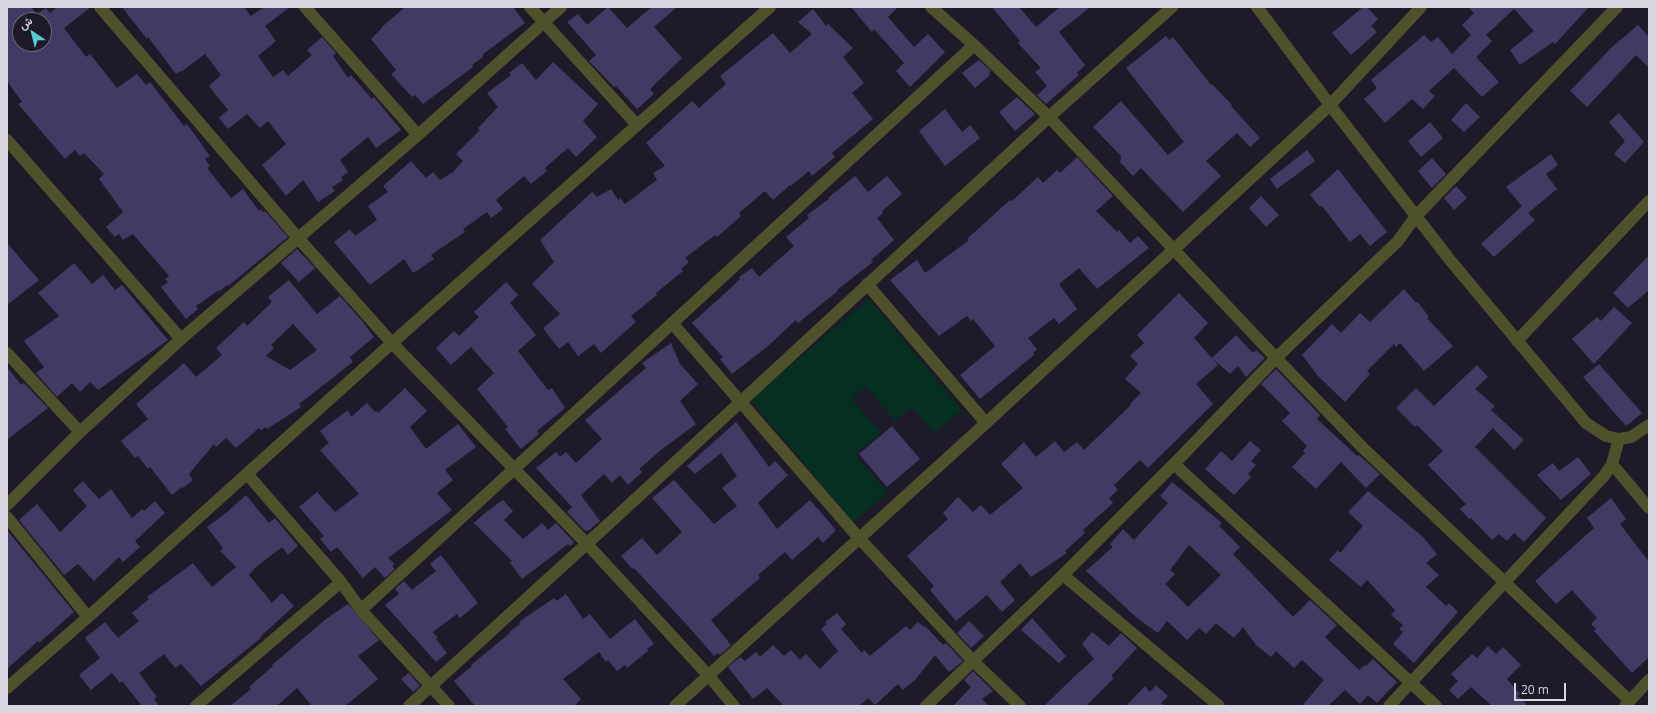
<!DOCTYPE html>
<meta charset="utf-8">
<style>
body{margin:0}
#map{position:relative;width:1656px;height:713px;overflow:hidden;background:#1f1a2a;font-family:"Open Sans",Vazirmatn,sans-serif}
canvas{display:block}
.frame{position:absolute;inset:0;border:8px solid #d9d6e2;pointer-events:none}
.north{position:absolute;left:12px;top:12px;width:40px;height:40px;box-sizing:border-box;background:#1f1a2a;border:1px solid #696574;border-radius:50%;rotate:325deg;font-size:11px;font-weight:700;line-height:16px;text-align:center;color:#d9d6e2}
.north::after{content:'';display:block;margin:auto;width:14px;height:18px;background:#52ccd5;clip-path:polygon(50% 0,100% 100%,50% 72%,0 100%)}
.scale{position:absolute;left:1514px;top:683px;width:52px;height:18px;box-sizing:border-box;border:2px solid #d9d6e2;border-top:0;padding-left:5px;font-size:12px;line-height:14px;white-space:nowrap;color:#d9d6e2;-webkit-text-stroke:3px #1f1a2a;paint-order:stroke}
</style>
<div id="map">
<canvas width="1656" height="713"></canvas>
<div class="frame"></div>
<div class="north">ش</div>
<div class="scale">20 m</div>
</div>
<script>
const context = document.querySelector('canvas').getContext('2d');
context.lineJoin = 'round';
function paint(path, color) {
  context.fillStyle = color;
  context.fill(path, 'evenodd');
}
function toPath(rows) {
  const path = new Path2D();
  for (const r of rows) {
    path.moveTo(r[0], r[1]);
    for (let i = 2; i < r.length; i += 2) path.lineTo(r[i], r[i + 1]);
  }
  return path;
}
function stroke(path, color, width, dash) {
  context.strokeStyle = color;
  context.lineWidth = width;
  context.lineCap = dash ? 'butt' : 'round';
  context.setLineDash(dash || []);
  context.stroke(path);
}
paint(toPath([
 [869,299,962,410,934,433,912,407,895,421,866,387,852,399,881,433,855,455,888,493,853,522,750,399]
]), '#053021');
paint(toPath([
 [7,7,31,7,37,14,46,8,50,13,57,7,91,7,64,28,86,57,90,54,117,88,137,74,146,85,150,82,184,126,187,124,210,156,205,159,210,166,207,168,231,198,243,189,259,211,261,209,263,212,265,211,288,237,228,286,227,285,220,291,219,290,196,306,198,309,186,319,161,287,168,282,165,279,169,276,133,234,123,240,119,234,115,237,106,227,123,212,99,179,104,174,84,153,80,156,75,150,65,159,18,104,22,102,7,81],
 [20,20,44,20,44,44,20,44],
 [122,7,244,7,251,16,264,7,290,7,265,26,276,41,258,56,273,77,283,70,288,76,312,55,307,50,322,37,336,53,333,56,348,78,351,75,372,99,374,97,401,130,376,148,368,137,340,160,348,172,341,177,343,180,332,187,335,191,318,202,303,180,286,196,262,165,286,144,268,121,260,128,247,114,228,129,219,118,228,110,209,86,221,75,205,54,181,72,180,71,176,74,148,37,147,39],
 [405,7,513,7,525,23,483,54,483,57,472,65,473,67,423,104,415,95,412,97,391,74,396,70,371,39,382,28,382,27],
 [608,7,627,28,652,7,677,7,654,27,682,58,650,89,654,94,637,109,616,86,614,87,589,61,596,55,567,22,578,14,587,25],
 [851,7,898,7,888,17,914,47,928,34,945,52,910,87,896,71,904,63,874,29,872,32],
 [992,7,1019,7,1036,27,1060,7,1090,7,1059,32,1085,65,1077,73,1079,75,1046,104,1037,95,1047,86,1035,72,1041,68,1018,43,1020,41],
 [1363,7,1367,7,1378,19,1371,26,1377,32,1351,55,1332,33],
 [1468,7,1589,7,1555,44,1553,42,1520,65,1510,50,1534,31,1514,9,1486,35,1492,41,1477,56,1477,58,1499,82,1482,97,1454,68,1429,91,1435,96,1423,109,1412,99,1385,123,1364,99,1377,88,1371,80,1424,35,1431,42,1438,37,1452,54,1471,35,1462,25,1474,13],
 [813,9,826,26,828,24,853,48,843,57,864,83,852,93,873,119,832,153,835,157,812,176,809,171,791,186,790,185,773,200,765,191,739,213,741,216,717,237,715,235,685,258,689,262,681,269,683,271,656,293,657,295,631,316,636,322,601,353,594,344,578,356,568,342,559,349,543,328,560,314,532,284,554,262,540,240,592,192,597,197,611,189,618,200,620,198,625,204,657,180,653,173,665,166,646,143,692,101,699,108,726,84,720,76,773,33,790,53,812,34,798,22],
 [1638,25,1649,37,1649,68,1636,55,1587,107,1570,91,1611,48],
 [1166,36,1169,40,1173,37,1211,85,1212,84,1232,105,1231,106,1260,138,1250,147,1237,133,1206,161,1221,176,1183,212,1141,168,1133,176,1120,162,1121,156,1093,127,1121,101,1168,155,1184,142,1126,68],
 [979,60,991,71,989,73,990,75,975,88,962,73],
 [553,62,598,104,583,121,597,137,576,157,568,148,547,166,545,168,547,171,531,184,524,176,496,200,503,209,491,218,487,212,463,229,465,232,431,255,434,259,418,270,413,273,404,259,370,285,334,242,350,229,355,236,377,220,368,206,388,192,383,186,411,161,426,178,433,172,440,180,453,172,463,161,456,154,480,130,478,128,498,107,487,93,511,75,509,73,522,63,536,80],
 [1017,97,1035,114,1015,131,999,112],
 [1466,103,1480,117,1464,132,1451,120],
 [945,109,962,132,970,125,980,138,945,166,919,131],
 [1619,113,1644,142,1625,163,1614,154,1625,141,1609,122],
 [1430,122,1443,138,1421,157,1408,141],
 [1307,150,1315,161,1277,189,1270,179],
 [1551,154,1558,165,1546,174,1557,189,1528,213,1535,220,1494,257,1481,244,1522,206,1506,187],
 [1077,157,1113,196,1096,211,1117,232,1119,230,1130,243,1138,236,1149,248,1097,289,1079,268,1059,284,1077,309,1059,324,1054,318,1028,338,1037,349,1033,353,1034,355,980,399,960,375,995,346,973,319,971,321,967,316,939,336,890,280,917,260,925,273,969,240,967,239,1010,200,1012,201,1038,177,1043,183,1057,170,1060,173],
 [1432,158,1446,174,1432,188,1418,171],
 [1338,169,1387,232,1370,246,1360,234,1350,242,1322,206,1320,207,1310,195],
 [855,176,868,192,887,176,902,194,882,211,883,213,877,218,894,240,871,260,873,262,837,290,838,291,798,323,796,320,768,346,732,374,720,359,723,357,692,323,734,285,740,279,739,277,752,268,759,277,794,246,786,237,809,218,807,215,829,199,828,198],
 [1456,186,1467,198,1454,210,1444,198],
 [1261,196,1279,215,1266,227,1249,208],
 [7,243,39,280,7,305],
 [297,249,315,268,299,282,281,263],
 [1649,255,1649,290,1628,308,1613,293],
 [74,263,92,284,103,275,115,290,122,285,168,340,98,390,90,382,80,392,72,383,57,397,36,373,44,367,24,341,59,316,38,293],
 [289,280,317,314,340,296,363,322,374,337,350,357,353,362,299,404,301,407,267,429,266,427,261,430,259,428,236,448,226,438,216,447,214,444,189,474,193,480,183,488,182,487,172,495,150,467,148,469,138,456,135,458,121,441,148,419,136,404,184,363,196,377,222,355,216,348,244,322,247,326,272,302,268,297],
 [293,324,317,350,290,370,266,356,274,348,271,345],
 [506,282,518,295,510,303,536,335,518,351,548,390,552,388,565,408,537,431,539,434,521,449,505,429,508,427,477,389,494,373,471,347,451,365,436,348,454,331,459,336,479,317,474,312],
 [1404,289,1416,303,1417,301,1429,317,1427,318,1453,346,1424,371,1400,343,1396,347,1394,344,1367,371,1370,374,1345,402,1318,376,1302,355,1332,324,1341,333,1360,313,1370,322],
 [1179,293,1208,323,1194,338,1218,365,1196,384,1213,404,1148,468,1140,460,1114,485,1118,490,1109,498,1113,503,1083,530,1085,533,1065,551,1067,553,1031,577,1020,563,1000,582,1015,600,1002,612,987,595,956,621,930,590,934,586,907,556,948,519,943,513,958,497,973,512,981,505,990,515,1023,488,1001,464,1024,442,1036,457,1055,441,1064,452,1077,442,1084,450,1131,405,1130,404,1141,393,1125,379,1138,364,1130,356,1144,343,1137,335],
 [1614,307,1632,323,1594,364,1572,339,1597,317,1601,321],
 [1236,335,1253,353,1256,350,1265,358,1246,377,1238,366,1230,374,1212,358],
 [671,343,680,364,698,384,680,401,696,424,661,450,639,469,642,472,628,485,620,475,612,483,604,474,581,495,600,521,588,531,586,530,585,531,567,512,572,507,536,468,556,452,560,457,566,452,576,463,602,439,585,420,646,368,642,363],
 [1599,364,1642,413,1626,426,1583,377],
 [1477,365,1488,377,1475,389,1495,406,1491,410,1524,440,1514,450,1493,428,1475,447,1546,518,1524,542,1514,533,1507,541,1499,534,1492,540,1471,518,1469,519,1460,509,1466,504,1428,465,1443,451,1417,425,1415,427,1396,408,1416,388,1434,406],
 [7,367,21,385,24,383,48,408,7,440],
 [1276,369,1320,415,1317,419,1357,456,1359,455,1380,474,1366,488,1341,462,1316,489,1292,467,1305,453,1303,451,1307,446,1282,421,1290,413,1261,384],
 [405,388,427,411,410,427,426,449,458,424,476,447,445,470,453,480,437,493,452,510,388,558,395,564,392,566,395,569,385,578,375,567,363,578,337,547,331,552,320,539,324,536,299,507,317,492,335,512,359,494,320,450,329,443,320,431,348,410,351,417,367,403,375,412,376,411,378,413],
 [736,422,769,467,775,461,788,475,758,503,777,529,810,500,836,530,823,543,818,537,792,560,785,552,758,575,760,578,711,620,731,645,720,655,718,653,714,656,688,626,634,568,632,569,621,556,642,538,657,555,682,532,652,498,674,480,714,524,737,506,722,488,737,476,721,453,695,474,687,466],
 [892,426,920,459,887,487,859,454],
 [1250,441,1261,450,1251,461,1256,465,1248,474,1251,477,1234,495,1205,469,1221,451,1232,461],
 [1578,457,1591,474,1561,500,1537,475,1553,463,1559,471],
 [83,481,99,499,111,489,132,518,142,509,144,511,155,501,165,513,135,541,140,547,123,562,119,557,94,581,78,564,64,575,19,520,37,504,60,532,87,506,73,490],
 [1172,482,1222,523,1219,526,1240,547,1233,554,1293,617,1310,600,1337,625,1325,637,1359,670,1365,665,1366,666,1373,659,1397,682,1377,703,1368,695,1360,704,1345,690,1328,706,1302,706,1324,680,1302,660,1294,668,1276,651,1271,657,1256,645,1243,627,1234,638,1216,623,1206,634,1199,628,1187,640,1167,621,1158,633,1137,618,1086,571,1113,547,1110,544,1123,529,1134,540,1168,503,1160,496],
 [1189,545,1221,575,1188,607,1165,584,1175,574,1170,570],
 [1368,491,1423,537,1437,554,1426,563,1439,575,1426,587,1446,606,1449,603,1458,612,1414,663,1393,644,1403,632,1399,629,1403,625,1391,615,1395,610,1367,580,1361,587,1329,560,1338,550,1340,553,1363,526,1348,512],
 [246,495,269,523,275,518,298,546,288,555,282,547,255,568,249,575,272,603,282,593,294,606,260,637,261,638,201,686,181,664,175,668,164,654,139,673,157,697,154,699,159,706,142,706,122,681,120,683,112,673,91,690,79,675,100,658,85,638,105,622,118,638,139,621,132,613,149,599,147,597,193,563,212,587,236,567,220,551,223,548,207,527,225,514],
 [1611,498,1626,519,1620,524,1649,562,1649,657,1632,673,1594,631,1596,629,1591,624,1597,618,1572,590,1556,604,1535,581,1594,528,1587,518],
 [503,500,513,511,504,520,523,539,542,523,548,530,556,523,574,542,570,546,568,544,522,579,510,563,512,561,474,523,486,512],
 [7,530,74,612,39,643,38,641,7,669],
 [441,555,478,603,460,618,457,614,433,632,438,638,436,639,447,653,436,662,385,605,399,594,395,589,404,581,412,590,436,571,430,564],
 [566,594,583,619,590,614,610,639,635,619,654,644,647,649,648,651,627,668,625,665,617,671,608,660,606,662,599,652,563,679,581,699,574,706,475,706,454,681,472,666,471,665,510,633,509,632,520,624,519,622,554,598,557,601],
 [348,604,379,640,358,656,378,679,345,706,312,706,297,688,277,706,230,706,251,689,249,687,273,666,272,665,326,619],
 [837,613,846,624,841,629,862,653,864,650,870,656,906,626,910,630,918,622,924,627,925,626,943,645,946,643,963,661,949,672,935,655,915,680,903,690,898,684,875,705,868,698,859,706,784,706,767,688,753,699,728,667,740,657,745,661,756,652,760,657,773,645,784,656,791,650,800,660,806,654,820,669,838,651,821,629,827,624,825,622],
 [1032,618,1066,656,1059,663,1021,630],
 [969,621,984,636,971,648,957,633],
 [1092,632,1109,646,1121,633,1137,648,1111,676,1114,678,1086,706,1044,706,1077,674,1094,659,1082,644],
 [1488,646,1496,654,1503,647,1521,665,1507,679,1520,694,1518,696,1528,706,1492,706,1471,687,1458,699,1449,690,1458,681,1451,674,1472,654,1477,658],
 [973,671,993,691,982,699,989,706,953,706,971,687,964,680],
 [409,673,420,686,413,692,401,679],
 [1156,685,1168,696,1161,703,1165,706,1126,706,1145,686,1150,692]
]), '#433a64');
stroke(toPath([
 [100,7,298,238,392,343,587,544,708,675,734,706],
 [305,7,418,135],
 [530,7,637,125],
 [931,7,974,45,1049,117,1276,358,1362,447,1630,701],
 [1257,7,1330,105,1450,260,1586,423,1606,436,1619,439,1631,437,1649,425],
 [7,140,181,339],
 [867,284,986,423],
 [672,323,859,538,973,661,1020,706],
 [1517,341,1649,201],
 [7,353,80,432],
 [1174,464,1436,706],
 [1612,464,1649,508],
 [248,475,341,582,361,610,449,706],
 [7,505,80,432,181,339,418,135,561,7],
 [7,517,88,617],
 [1063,575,1219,706],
 [361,610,974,45],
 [7,688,88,617,392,343,770,7],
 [196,706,341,582],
 [409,706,615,518,1049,117,1172,7],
 [675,706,986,423,1330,105,1421,7],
 [926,706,1063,575,1174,464,1276,358,1398,241,1416,216,1617,7],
 [1389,706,1604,476,1612,464,1619,439],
 [1625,706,1649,680]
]), '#4e512a', 12);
</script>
